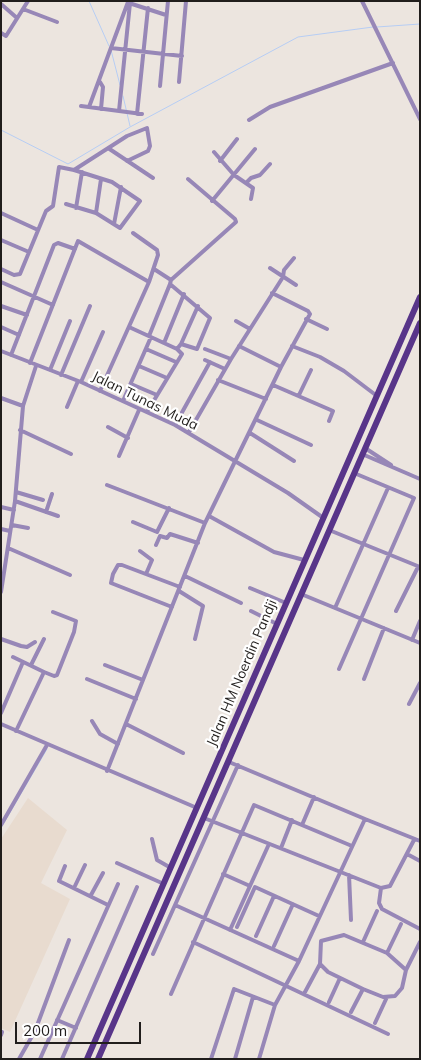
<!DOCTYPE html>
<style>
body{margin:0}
#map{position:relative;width:421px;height:1060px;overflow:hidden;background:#ece5df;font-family:Mulish,sans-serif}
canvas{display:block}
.frame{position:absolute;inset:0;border:2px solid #211e1c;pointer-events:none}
.scale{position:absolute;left:15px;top:1022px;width:126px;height:22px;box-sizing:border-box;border:2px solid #211e1c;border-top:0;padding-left:6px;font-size:15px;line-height:18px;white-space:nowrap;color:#211e1c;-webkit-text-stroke:4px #fff;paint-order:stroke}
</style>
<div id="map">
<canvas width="421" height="1060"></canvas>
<div class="frame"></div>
<div class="scale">200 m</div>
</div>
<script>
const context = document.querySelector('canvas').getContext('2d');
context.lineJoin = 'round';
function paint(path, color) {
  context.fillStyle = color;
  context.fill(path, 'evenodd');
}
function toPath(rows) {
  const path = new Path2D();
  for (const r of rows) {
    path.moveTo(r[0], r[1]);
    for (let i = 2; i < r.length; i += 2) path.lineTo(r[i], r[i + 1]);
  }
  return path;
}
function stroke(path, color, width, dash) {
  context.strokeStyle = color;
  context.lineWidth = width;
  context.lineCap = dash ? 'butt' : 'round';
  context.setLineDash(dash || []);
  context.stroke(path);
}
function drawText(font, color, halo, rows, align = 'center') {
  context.font = font + ' Mulish,sans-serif';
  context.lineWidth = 4.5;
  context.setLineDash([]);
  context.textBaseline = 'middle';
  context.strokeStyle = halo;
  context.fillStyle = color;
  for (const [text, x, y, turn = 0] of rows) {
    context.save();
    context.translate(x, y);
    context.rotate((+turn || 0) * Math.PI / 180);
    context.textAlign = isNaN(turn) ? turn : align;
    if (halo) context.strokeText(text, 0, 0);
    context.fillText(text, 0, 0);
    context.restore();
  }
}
paint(toPath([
 [28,798,67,830,41,883,70,899,10,1032,1,1028,1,839]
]), '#e8dbcf');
stroke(toPath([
 [89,1,109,46],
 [377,27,420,24],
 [111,50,120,85],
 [123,96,130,126],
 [1,130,68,164,130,127,298,37,373,27],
 [1,828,47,749]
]), '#b6cdf4', 1);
stroke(toPath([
 [362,1,420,119],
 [129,3,166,15],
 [1,4,17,18],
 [23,9,57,22],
 [1,33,6,36,28,1],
 [111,48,182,56],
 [100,82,103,87,101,109],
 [179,82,186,1],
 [160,86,168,1],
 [81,106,142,114],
 [89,107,128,2],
 [119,111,130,3],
 [137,114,148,8],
 [249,120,270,107,393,63],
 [108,148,153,178],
 [214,152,234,175,253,188,251,199],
 [220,161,237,139],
 [246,183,251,178,260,175,270,164],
 [212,201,255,149],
 [66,204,96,213,120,228,140,201,112,182,74,170],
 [76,208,82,172],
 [1,213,38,230],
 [96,213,101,179],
 [114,224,121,187],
 [1,240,29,252],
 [270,268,296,285],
 [1,269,14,275,20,274,46,211,53,206,59,167,74,170,127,136,147,128,150,146,148,151,127,161],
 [154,269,171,280,170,284,210,318,197,349,181,344],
 [171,280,236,222,235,219,188,179],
 [1,282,53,305],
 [1,306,27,315],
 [306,319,327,329],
 [236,321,250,329],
 [1,327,19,335],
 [129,327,177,349,181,344,198,306],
 [149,336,170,284],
 [164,343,184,294],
 [239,346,281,367],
 [292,346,320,357,344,371,377,396],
 [146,349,176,362],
 [205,349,231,359],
 [1,351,81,382,175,425,288,493,322,517],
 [11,355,54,245,58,243,75,249],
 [205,360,225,369],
 [30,363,78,241,149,282],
 [139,366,167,378],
 [50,370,70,321],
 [61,375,90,306],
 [218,380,266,399],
 [81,382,103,332],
 [131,384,157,395],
 [273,385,333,411,329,421],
 [100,391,149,282,158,255,157,250,133,233],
 [299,395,311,370],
 [1,398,23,406],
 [123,401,151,337],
 [67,407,78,381],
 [147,412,182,354,177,349],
 [257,420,311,445],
 [175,425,210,362],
 [108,427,128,438],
 [20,430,71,454],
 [189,432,231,359,283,277,284,270,294,258],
 [250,433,294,461],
 [365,448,391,465],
 [362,454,420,479],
 [119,456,139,410],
 [107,485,205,523],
 [16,492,43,500],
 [15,501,58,516],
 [1,507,14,510],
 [46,512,52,494],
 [209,516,274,552,304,560],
 [133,522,157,532,169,508],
 [12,525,28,528],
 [1,529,10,531],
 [329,530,420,567],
 [156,545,160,536,167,538,170,534,198,543],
 [8,548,70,575],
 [140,551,152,560,146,574],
 [185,576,241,603],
 [250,588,286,603],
 [179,591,203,606,195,639],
 [1,592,15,501,23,406,36,366],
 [301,594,420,643],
 [172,607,111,583,113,574,118,565,122,565,180,587],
 [335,608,388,488],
 [251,611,277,624],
 [396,611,418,567],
 [1,639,21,646,27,647,35,642],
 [412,640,420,621],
 [13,657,44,672],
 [31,665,44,639],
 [105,665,143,680],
 [339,669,414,498,354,473],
 [87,679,136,699],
 [364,679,384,628],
 [409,704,420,683],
 [1,713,23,662],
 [92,721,100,734,118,744],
 [1,724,197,808],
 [126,724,183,753],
 [16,731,44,672,54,676,57,675,74,632,76,621,53,612],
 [229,762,365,819],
 [107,771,205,523,281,367,310,314,308,311,272,293],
 [204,818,381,888,390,886,414,840],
 [1,825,47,745],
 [302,825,314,797],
 [152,839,157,860,171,868],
 [281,848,292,820],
 [407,854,420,861],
 [117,863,164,884],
 [65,866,59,881,108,905],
 [223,874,250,886],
 [349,875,351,920],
 [74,888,85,865],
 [381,888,379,903,382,909,420,929],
 [91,895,103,873],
 [175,905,299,961],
 [237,927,255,887,319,916],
 [230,930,269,844],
 [344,935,387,953,406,970,402,988,395,996,383,997,363,989,328,972,320,964,321,941,344,935],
 [256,936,274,896],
 [193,942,388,1034],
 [363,942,377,911],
 [274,946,293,904],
 [387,953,401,924],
 [153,954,238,765],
 [406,970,420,942],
 [305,992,320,964],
 [171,994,254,805,352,846],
 [329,1002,340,978],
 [351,1012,363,989],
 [57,1020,76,1028],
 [375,1023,387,997],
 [1,1035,2,1032],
 [19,1059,35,1031,69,940],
 [40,1059,118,884],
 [62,1059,137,887],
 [211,1059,234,989,275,1005],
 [235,1059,253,997],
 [259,1059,275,1005,299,961,365,819,420,841]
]), '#9787b7', 4);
stroke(toPath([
 [87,1059,420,297],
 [98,1059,420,323]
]), '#583589', 6);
drawText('14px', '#211e1c', '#fff', [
 ["Jalan Tunas Muda",145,401,26],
 ["Jalan HM Noerdin Pandji",242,673,-67]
]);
</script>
